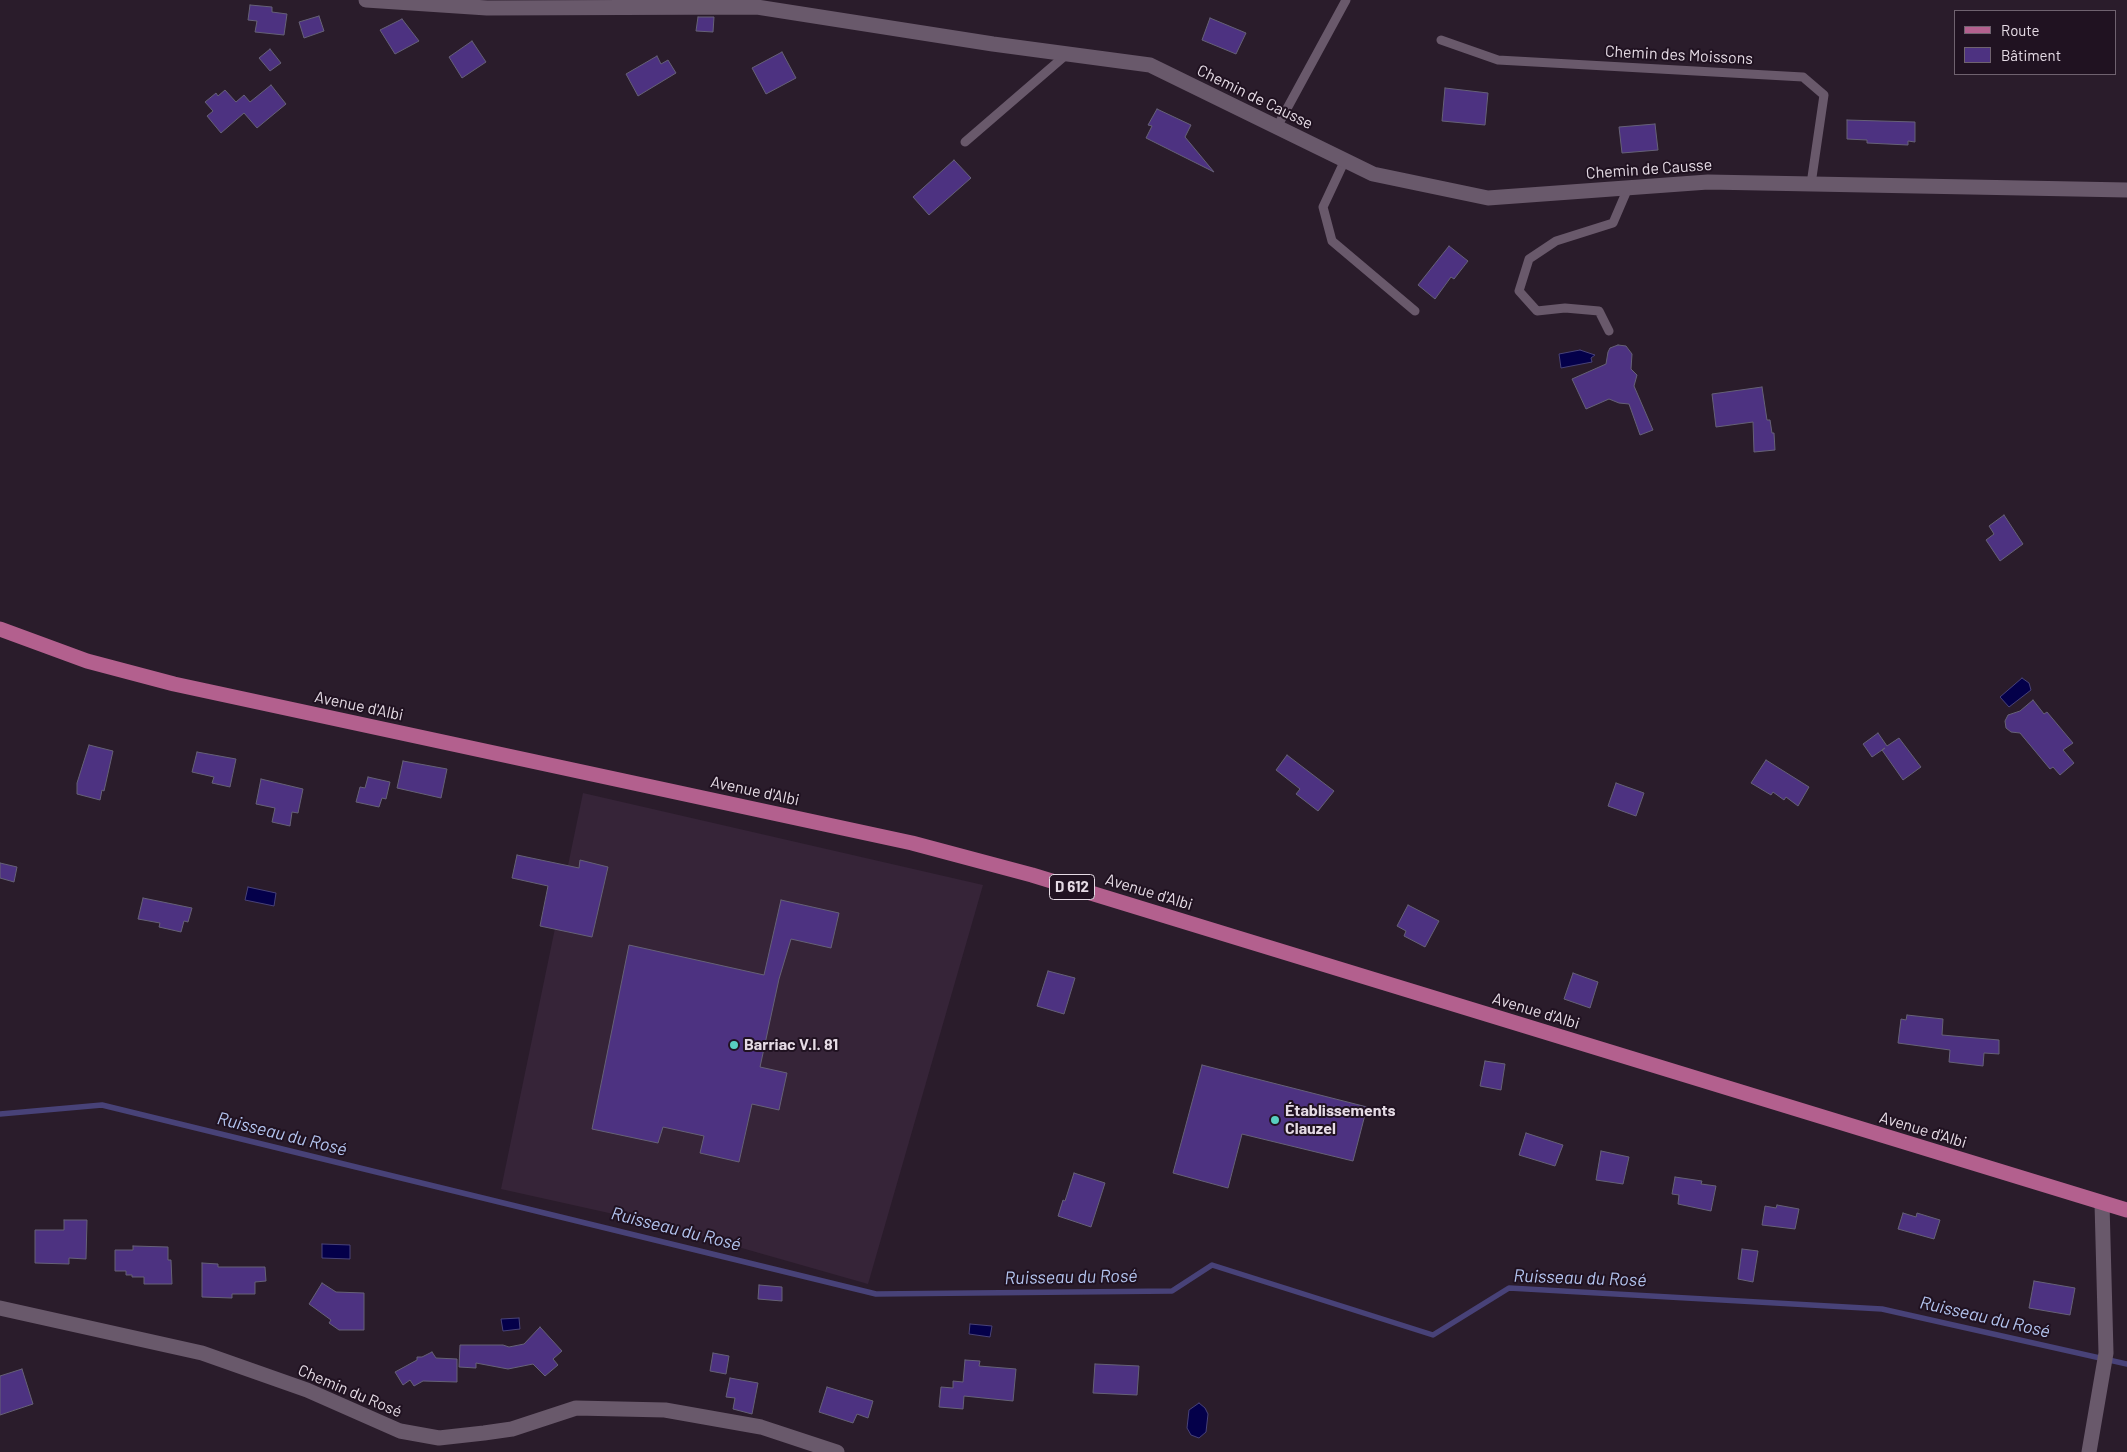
<!DOCTYPE html>
<meta charset="utf-8">
<style>
body{margin:0}
#map{position:relative;width:2127px;height:1452px;overflow:hidden;background:#2a1c2b;font-family:Barlow,sans-serif}
canvas{display:block}
.legend{position:absolute;left:1954px;top:10px;width:162px;height:65px;box-sizing:border-box;background:#201221;border:1px solid #6f626f;margin:0;padding:6px 9px;list-style:none;font-size:15px;color:#e5dbe5}
.legend li{display:flex;align-items:center;gap:10px;height:25px}
.legend b{width:25px;border:1px solid #6f626f}
</style>
<div id="map">
<canvas width="2127" height="1452"></canvas>
<ul class="legend">
<li><b style="height:6px;background:#b3608e"></b>Route</li>
<li><b style="height:14px;background:#4d3281"></b>Bâtiment</li>
</ul>
</div>
<script>
const context = document.querySelector('canvas').getContext('2d');
context.lineJoin = 'round';
function paint(path, color) {
  context.fillStyle = color;
  context.fill(path, 'evenodd');
}
function toPath(rows) {
  const path = new Path2D();
  for (const r of rows) {
    path.moveTo(r[0], r[1]);
    for (let i = 2; i < r.length; i += 2) path.lineTo(r[i], r[i + 1]);
  }
  return path;
}
function stroke(path, color, width, dash) {
  context.strokeStyle = color;
  context.lineWidth = width;
  context.lineCap = dash ? 'butt' : 'round';
  context.setLineDash(dash || []);
  context.stroke(path);
}
function drawText(font, color, halo, rows, align = 'center') {
  context.font = font + ' Barlow,sans-serif';
  context.lineWidth = 4;
  context.setLineDash([]);
  context.textBaseline = 'middle';
  context.strokeStyle = halo;
  context.fillStyle = color;
  for (const [text, x, y, turn = 0] of rows) {
    context.save();
    context.translate(x, y);
    context.rotate((+turn || 0) * Math.PI / 180);
    context.textAlign = isNaN(turn) ? turn : align;
    if (halo) context.strokeText(text, 0, 0);
    context.fillText(text, 0, 0);
    context.restore();
  }
}
paint(toPath([
 [583,793,983,885,868,1284,654,1223,501,1189]
]), '#362438');
const water = toPath([
 [1580,350,1595,355,1591,358,1592,362,1561,368,1559,354,1580,350],
 [2022,678,2029,683,2031,690,2009,707,2000,697,2022,678],
 [248,887,276,893,274,906,245,900,248,887],
 [322,1244,350,1245,350,1259,322,1258,322,1244],
 [519,1318,520,1329,503,1331,501,1319,519,1318],
 [970,1324,992,1326,990,1337,969,1334,970,1324],
 [1199,1403,1205,1408,1208,1414,1206,1432,1199,1438,1191,1435,1187,1428,1189,1410,1199,1403]
]);
paint(water, '#04004a');
stroke(water, '#484278', 1);
stroke(toPath([
 [0,1114,102,1105,876,1294,1172,1291,1212,1265,1433,1335,1509,1288,1882,1309,2127,1364]
]), '#484278', 5.5);
const building = toPath([
 [250,5,272,7,272,12,287,14,284,35,255,32,257,21,248,20,250,5],
 [319,16,324,31,304,38,299,22,319,16],
 [698,17,714,17,713,32,696,31,698,17],
 [1210,18,1246,33,1236,54,1202,40,1210,18],
 [402,19,419,41,395,54,380,30,402,19],
 [472,41,486,62,462,78,449,57,472,41],
 [270,49,281,63,270,71,259,58,270,49],
 [782,52,796,78,766,94,752,68,782,52],
 [657,56,661,64,668,60,676,73,638,96,626,74,657,56],
 [271,85,286,104,257,128,244,113,221,133,207,116,213,111,205,102,216,93,218,96,225,90,236,102,244,95,250,102,271,85],
 [1445,88,1488,93,1485,125,1442,121,1445,88],
 [1157,109,1191,125,1185,137,1214,172,1146,138,1152,126,1148,125,1157,109],
 [1847,120,1915,122,1915,142,1908,141,1908,145,1867,143,1867,140,1847,139,1847,120],
 [1655,124,1658,150,1622,153,1619,127,1655,124],
 [954,160,971,178,929,215,913,197,954,160],
 [1449,246,1468,261,1454,279,1451,277,1435,299,1418,285,1449,246],
 [1618,345,1626,346,1632,354,1631,369,1637,375,1634,386,1653,430,1640,435,1629,404,1619,403,1609,399,1586,409,1572,379,1606,364,1608,352,1610,348,1618,345],
 [1762,387,1767,420,1770,420,1772,433,1774,433,1775,450,1754,452,1753,422,1716,427,1712,394,1762,387],
 [2004,515,2023,544,2000,561,1986,540,1994,534,1989,526,2004,515],
 [2033,700,2044,714,2047,712,2073,743,2063,750,2074,763,2060,775,2053,767,2050,769,2020,733,2011,732,2006,728,2005,721,2008,715,2020,711,2033,700],
 [1878,733,1887,746,1899,738,1921,767,1903,780,1882,750,1885,748,1872,757,1863,744,1878,733],
 [89,745,113,751,104,791,102,790,100,800,77,794,77,783,89,745],
 [197,752,236,759,230,787,212,783,214,777,192,772,197,752],
 [1287,755,1334,791,1318,811,1296,794,1300,789,1276,770,1287,755],
 [1766,760,1809,787,1798,806,1786,797,1784,800,1773,792,1771,795,1751,783,1766,760],
 [403,761,447,769,441,798,397,788,403,761],
 [368,777,390,782,386,799,382,798,379,807,356,802,360,787,365,788,368,777],
 [261,779,303,789,298,813,292,812,290,826,272,822,275,808,256,804,261,779],
 [1616,783,1644,793,1636,816,1608,806,1616,783],
 [517,855,579,868,580,860,608,867,592,937,540,926,548,886,512,878,517,855],
 [0,863,17,867,14,882,0,878,0,863],
 [143,898,192,908,188,922,184,921,181,932,159,927,160,923,138,919,143,898],
 [781,900,839,913,831,948,791,939,779,979,760,1067,787,1073,779,1110,752,1104,739,1162,700,1153,704,1136,663,1127,658,1143,592,1129,629,945,764,975,781,900],
 [1408,905,1439,921,1425,947,1404,936,1406,931,1397,926,1408,905],
 [1048,971,1075,978,1064,1014,1037,1006,1048,971],
 [1573,973,1598,982,1590,1008,1564,999,1573,973],
 [1907,1015,1943,1019,1942,1035,1999,1040,1999,1054,1984,1053,1983,1066,1949,1062,1950,1050,1898,1043,1901,1019,1906,1020,1907,1015],
 [1485,1061,1505,1064,1501,1090,1480,1086,1485,1061],
 [1202,1065,1367,1107,1353,1161,1242,1134,1228,1188,1173,1173,1202,1065],
 [1526,1133,1563,1145,1555,1166,1519,1155,1526,1133],
 [1601,1151,1629,1157,1623,1184,1596,1180,1601,1151],
 [1074,1173,1105,1183,1091,1227,1058,1216,1063,1200,1065,1201,1074,1173],
 [1675,1177,1702,1181,1701,1184,1716,1186,1711,1211,1678,1204,1679,1195,1672,1194,1675,1177],
 [1777,1205,1799,1209,1795,1229,1762,1225,1765,1206,1776,1208,1777,1205],
 [1903,1213,1916,1217,1917,1213,1940,1220,1934,1239,1898,1229,1903,1213],
 [64,1220,87,1220,86,1259,69,1258,69,1264,35,1263,35,1230,64,1230,64,1220],
 [133,1246,168,1247,168,1260,171,1260,172,1284,144,1284,144,1277,132,1277,132,1275,126,1275,126,1271,115,1271,115,1250,133,1250,133,1246],
 [1742,1249,1758,1251,1753,1282,1738,1279,1742,1249],
 [202,1263,218,1264,218,1267,265,1267,266,1281,255,1282,255,1294,232,1294,232,1298,202,1297,202,1263],
 [2034,1281,2075,1288,2070,1315,2029,1308,2034,1281],
 [322,1283,336,1292,364,1293,364,1330,339,1330,329,1323,331,1320,309,1304,322,1283],
 [759,1285,782,1287,782,1301,758,1299,759,1285],
 [540,1327,562,1351,553,1359,558,1365,545,1376,533,1364,508,1369,476,1363,476,1368,459,1367,460,1345,503,1345,509,1347,524,1344,540,1327],
 [432,1352,436,1358,457,1359,457,1382,423,1381,414,1386,410,1380,403,1385,395,1372,417,1360,417,1357,422,1357,432,1352],
 [713,1353,729,1356,726,1374,710,1371,713,1353],
 [965,1360,980,1361,979,1366,1016,1369,1013,1401,964,1396,963,1409,939,1407,941,1387,953,1388,953,1381,963,1382,965,1360],
 [1095,1364,1139,1366,1137,1395,1093,1393,1095,1364],
 [22,1369,33,1404,0,1415,0,1376,22,1369],
 [730,1378,758,1383,752,1414,733,1409,735,1398,726,1397,730,1378],
 [827,1387,873,1401,868,1418,857,1414,853,1423,819,1412,827,1387]
]);
paint(building, '#4d3281');
stroke(building, '#666177', 1);
stroke(toPath([
 [1441,40,1498,60,1803,77,1824,95,1811,184],
 [1277,127,1346,0],
 [965,142,1067,54],
 [1345,160,1323,207,1332,241,1415,311],
 [1609,331,1599,311,1565,308,1537,311,1519,291,1529,259,1556,241,1613,223,1628,188]
]), '#69596b', 9);
stroke(toPath([
 [366,0,487,8,757,7,993,44,1150,65,1373,174,1488,198,1708,182,2127,190],
 [0,1308,202,1353,307,1390,400,1431,439,1438,484,1433,512,1429,576,1408,665,1410,761,1427,837,1452],
 [2089,1452,2106,1353,2102,1203]
]), '#69596b', 15);
stroke(toPath([
 [0,629,87,661,174,684,912,843,1032,875,2127,1210]
]), '#b3608e', 15);
for (const [x, y, r, color] of [
 [734,1045,5,"#58cec0"],
 [1275,1120,5,"#58cec0"]
]) {
  const dot = new Path2D();
  dot.arc(x, y, r, 0, 2 * Math.PI);
  context.fillStyle = color;
  context.fill(dot);
  stroke(dot, '#201221', 2);
}
for (const [x, y, w] of [
 [1072,887,45]
]) {
  const box = new Path2D();
  box.roundRect(x - w / 2, y - 12.5, w, 25, 4);
  context.fillStyle = '#201221';
  context.fill(box);
  stroke(box, '#e5dbe5', 1);
}
drawText('bold 15px', '#e5dbe5', null, [
 ["D 612",1072,887]
]);
drawText('16px', '#e5dbe5', '#201221', [
 ["Chemin des Moissons",1679,55,3],
 ["Chemin de Causse",1255,97,26],
 ["Chemin de Causse",1649,169,-4],
 ["Avenue d'Albi",359,706,12],
 ["Avenue d'Albi",755,791,12],
 ["Avenue d'Albi",1149,892,17],
 ["Avenue d'Albi",1536,1011,17],
 ["Avenue d'Albi",1923,1130,17],
 ["Chemin du Rosé",350,1391,23]
]);
drawText('bold 16px', '#e5dbe5', '#201221', [
 ["Barriac V.I. 81",744,1045],
 ["Établissements",1285,1111],
 ["Clauzel",1285,1129]
], 'left');
drawText('italic 18px', '#b3c4ef', '#201221', [
 ["Ruisseau du Rosé",282,1134,14],
 ["Ruisseau du Rosé",676,1229,14],
 ["Ruisseau du Rosé",1071,1277,-1],
 ["Ruisseau du Rosé",1580,1278,2],
 ["Ruisseau du Rosé",1985,1317,13]
]);
</script>
